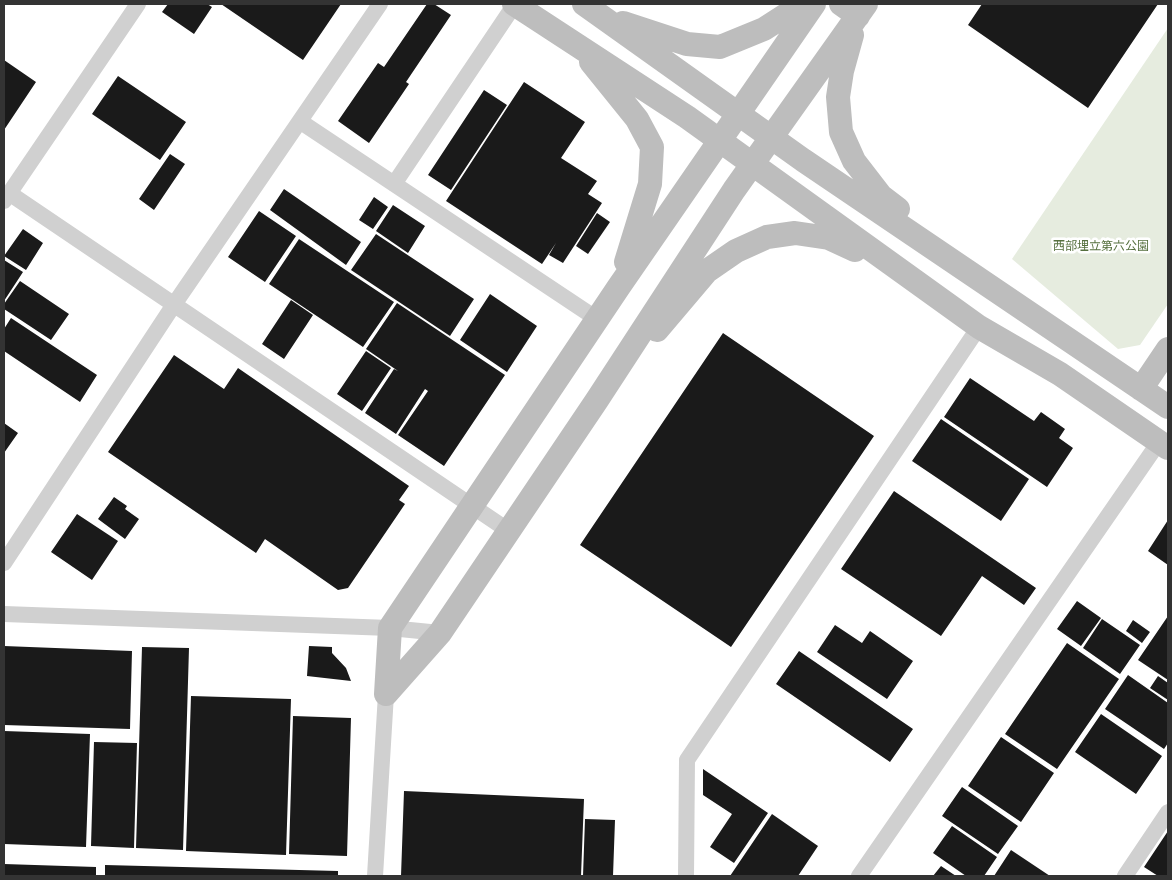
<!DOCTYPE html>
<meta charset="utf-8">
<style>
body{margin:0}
#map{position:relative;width:1172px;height:880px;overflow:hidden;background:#fff;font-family:Poppins,sans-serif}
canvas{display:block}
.frame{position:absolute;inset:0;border:5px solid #333;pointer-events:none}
</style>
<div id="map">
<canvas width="1172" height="880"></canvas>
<div class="frame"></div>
</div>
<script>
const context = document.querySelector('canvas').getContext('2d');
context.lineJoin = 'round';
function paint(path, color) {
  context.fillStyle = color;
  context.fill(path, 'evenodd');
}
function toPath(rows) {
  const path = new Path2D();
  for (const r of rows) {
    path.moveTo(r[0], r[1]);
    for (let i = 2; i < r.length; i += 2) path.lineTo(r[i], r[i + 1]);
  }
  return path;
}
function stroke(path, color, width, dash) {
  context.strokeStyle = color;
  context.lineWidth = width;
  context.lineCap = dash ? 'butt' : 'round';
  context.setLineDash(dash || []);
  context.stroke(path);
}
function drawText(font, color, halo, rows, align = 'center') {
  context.font = font + ' Poppins,"Noto Sans JP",sans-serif';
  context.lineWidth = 5;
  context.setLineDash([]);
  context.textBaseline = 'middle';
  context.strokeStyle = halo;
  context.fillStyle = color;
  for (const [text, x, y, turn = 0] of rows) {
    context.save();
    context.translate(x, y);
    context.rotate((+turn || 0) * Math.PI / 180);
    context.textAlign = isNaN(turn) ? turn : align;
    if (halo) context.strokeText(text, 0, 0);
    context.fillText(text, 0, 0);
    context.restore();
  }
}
paint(toPath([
 [1168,28,1168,304,1140,345,1118,349,1012,259]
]), '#e6ecdf');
paint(toPath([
 [168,4,207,4,212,7,194,34,162,12],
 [221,4,341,4,303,60],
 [427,4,434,4,451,15,406,82,409,84,369,143,338,121,378,63,384,67],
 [982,4,1158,4,1088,108,968,25],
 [4,60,36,82,4,130],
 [118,76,186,122,160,160,92,114],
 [524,82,585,122,561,158,597,181,588,194,602,203,563,263,549,255,556,243,542,264,446,201],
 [484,90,507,105,451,190,428,175],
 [170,154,185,164,154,210,139,199],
 [284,189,361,242,346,265,270,210],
 [374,197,388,207,373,229,359,220],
 [393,205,425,226,408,253,376,231],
 [259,211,296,236,265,282,228,257],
 [597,213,610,222,588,254,576,246],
 [23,229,43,243,26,270,4,256],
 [376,234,474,299,450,336,351,270],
 [299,239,394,302,363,347,269,284],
 [4,260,23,272,4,301],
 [20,281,69,314,51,340,4,309,4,304],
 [490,294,537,326,507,372,460,340],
 [291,300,313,315,284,359,262,344],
 [397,303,505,375,444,466,398,435,428,391,425,389,396,434,365,413,394,369,398,371,366,349],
 [11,318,97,375,80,402,4,351,4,329],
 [723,333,874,436,731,647,580,545],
 [366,351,391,368,362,411,337,394],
 [174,355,224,389,238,368,409,486,399,500,405,504,348,588,338,590,265,539,256,553,108,452],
 [970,378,1034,421,1041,412,1065,429,1059,438,1073,448,1047,487,944,417],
 [941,419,1029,479,1001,521,912,461],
 [4,423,18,433,4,453],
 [894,491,1036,588,1024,605,982,576,941,636,841,569],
 [114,497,127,506,125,509,139,519,125,539,98,519],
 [77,514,118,541,92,580,51,552],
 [1168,520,1168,565,1148,551],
 [1077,601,1101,618,1081,646,1057,629],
 [1168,616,1168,680,1138,660],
 [1102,619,1140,645,1120,674,1083,648],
 [1133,620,1150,632,1142,643,1126,631],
 [835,625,862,643,870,631,913,661,887,699,817,652],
 [1067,643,1119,679,1057,769,1005,734],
 [4,646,132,651,130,729,4,725],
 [309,646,332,647,332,653,346,668,351,681,307,676],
 [142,647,189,648,183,850,136,848],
 [799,651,913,729,890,762,776,684],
 [1128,675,1168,703,1168,743,1164,749,1105,709],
 [1158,676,1168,683,1168,700,1150,688],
 [191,696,291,699,286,855,186,851],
 [1101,714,1162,756,1136,794,1075,752],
 [293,716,351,718,347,856,289,854],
 [4,731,90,734,86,847,4,844],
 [1001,737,1054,773,1021,822,968,786],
 [94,742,137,743,134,848,91,846],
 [703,769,768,813,734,863,710,847,732,814,703,795],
 [962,787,1018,826,998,854,942,816],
 [404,791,584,799,581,876,401,876],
 [772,814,818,846,798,876,730,876],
 [585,819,615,820,613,876,583,876],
 [952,826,997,857,984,876,966,876,933,853],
 [1168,831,1168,876,1158,876,1144,867],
 [1011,850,1050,876,994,876],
 [4,864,96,867,96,876,4,876],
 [105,865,338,871,338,876,105,876],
 [941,866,956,876,933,876]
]), '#1a1a1a');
stroke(toPath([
 [301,122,597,319],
 [394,184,515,4],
 [9,193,509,531],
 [4,201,138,4],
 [4,563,173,306,380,4],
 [4,614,390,628,440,633],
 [375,876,386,694],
 [686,876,687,760,979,327],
 [859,876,1159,442],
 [1125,876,1168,812]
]), '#d0d0d0', 16);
stroke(toPath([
 [514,4,687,117,979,327,1060,374,1168,448],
 [584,4,803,160,1168,407],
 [841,4,858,16],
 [623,23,687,44,720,47,764,29,803,4],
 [852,35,842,71,838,97,841,132,854,161,881,196,898,209],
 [591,62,637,119,652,147,650,184,626,262],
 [657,330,707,271,736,251,767,237,795,233,829,238,855,250],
 [1141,389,1168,349],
 [386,694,440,633,597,400,734,190,866,4],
 [386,694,390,628,618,288,814,4]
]), '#bdbdbd', 24);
drawText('12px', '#56703f', '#fff', [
 ["西部埋立第六公園",1101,247]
]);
</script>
